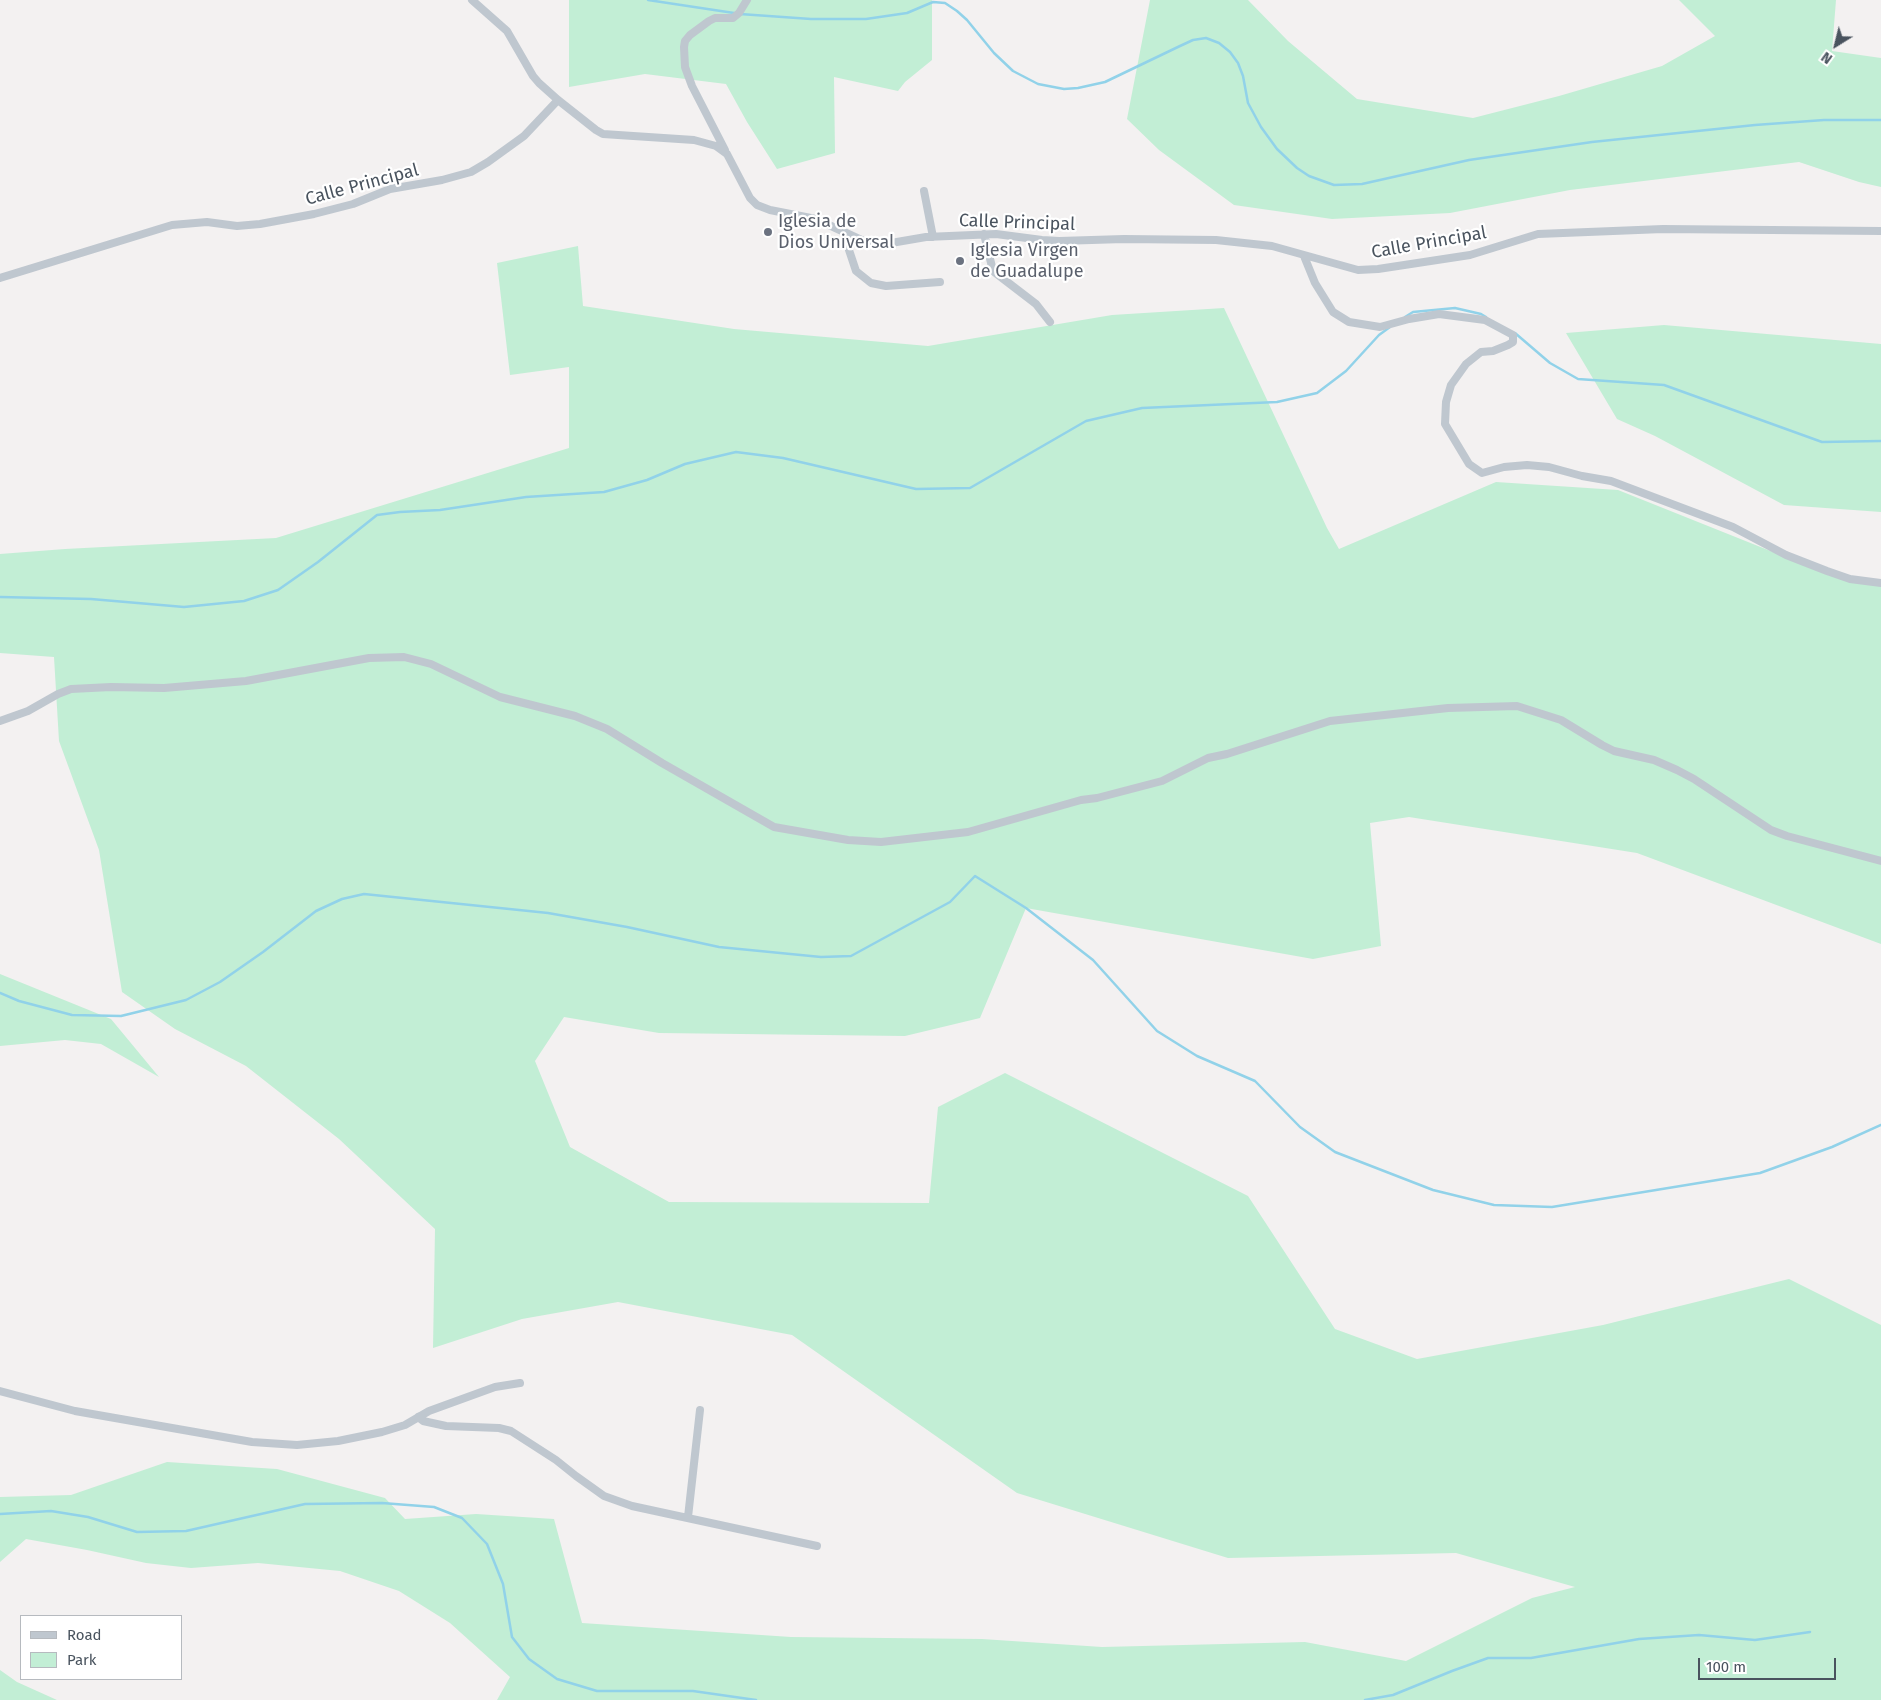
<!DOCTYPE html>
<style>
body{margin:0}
#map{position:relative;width:1881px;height:1700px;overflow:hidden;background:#f3f1f1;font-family:"Fira Sans",sans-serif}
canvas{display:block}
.legend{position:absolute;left:20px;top:1615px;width:162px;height:65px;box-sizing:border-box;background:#fff;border:1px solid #b6babf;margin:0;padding:6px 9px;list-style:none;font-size:15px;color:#49535e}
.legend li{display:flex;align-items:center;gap:10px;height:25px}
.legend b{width:25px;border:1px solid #b6babf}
.north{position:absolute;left:1811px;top:20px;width:50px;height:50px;-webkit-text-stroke:4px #fff;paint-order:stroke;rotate:216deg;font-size:14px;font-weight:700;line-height:20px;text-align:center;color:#49535e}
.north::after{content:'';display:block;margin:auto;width:18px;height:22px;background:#49535e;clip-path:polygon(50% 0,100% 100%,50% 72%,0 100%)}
.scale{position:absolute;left:1698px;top:1658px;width:138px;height:22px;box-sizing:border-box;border:2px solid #49535e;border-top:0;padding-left:6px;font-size:15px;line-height:18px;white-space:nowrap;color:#49535e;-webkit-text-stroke:4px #fff;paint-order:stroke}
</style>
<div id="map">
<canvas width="1881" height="1700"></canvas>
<ul class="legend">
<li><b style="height:6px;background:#bfc7cf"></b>Road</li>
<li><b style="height:14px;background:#c2eed5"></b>Park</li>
</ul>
<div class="north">N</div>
<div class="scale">100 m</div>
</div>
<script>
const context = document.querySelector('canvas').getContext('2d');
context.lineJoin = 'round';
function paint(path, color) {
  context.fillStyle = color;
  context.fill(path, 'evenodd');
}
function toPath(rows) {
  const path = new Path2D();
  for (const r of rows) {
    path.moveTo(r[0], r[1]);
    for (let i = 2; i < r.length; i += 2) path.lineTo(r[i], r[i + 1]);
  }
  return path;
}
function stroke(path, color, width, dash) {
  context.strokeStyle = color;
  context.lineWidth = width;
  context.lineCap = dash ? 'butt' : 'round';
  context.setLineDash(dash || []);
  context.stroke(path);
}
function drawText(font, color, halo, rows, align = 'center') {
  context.font = font + ' "Fira Sans",sans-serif';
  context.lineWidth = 4.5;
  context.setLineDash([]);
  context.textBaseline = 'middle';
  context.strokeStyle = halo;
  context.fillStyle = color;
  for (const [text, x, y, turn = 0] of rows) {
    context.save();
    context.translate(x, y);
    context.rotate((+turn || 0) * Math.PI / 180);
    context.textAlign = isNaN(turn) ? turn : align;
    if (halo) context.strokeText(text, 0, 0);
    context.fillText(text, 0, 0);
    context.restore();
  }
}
paint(toPath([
 [569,0,932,0,932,60,905,82,898,91,834,77,835,153,777,169,747,122,726,84,645,74,569,87],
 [1150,0,1248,0,1288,41,1357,99,1473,118,1559,96,1662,66,1715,36,1679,0,1836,0,1832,51,1881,58,1881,187,1859,182,1799,162,1570,190,1450,213,1332,219,1234,205,1159,150,1127,119],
 [578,246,583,306,734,329,928,346,1112,315,1224,308,1327,528,1339,549,1496,482,1618,490,1843,580,1881,584,1881,944,1637,853,1409,817,1370,823,1381,946,1313,959,1026,908,980,1018,905,1036,659,1033,564,1017,535,1061,570,1147,669,1202,929,1203,938,1107,1005,1073,1248,1196,1335,1329,1417,1359,1603,1325,1789,1279,1881,1325,1881,1700,497,1700,510,1677,450,1623,399,1591,340,1571,258,1563,191,1568,146,1563,87,1550,26,1539,0,1562,0,1497,71,1495,167,1462,277,1469,385,1498,405,1519,476,1514,554,1519,582,1623,791,1637,982,1639,1102,1647,1305,1642,1406,1661,1532,1598,1575,1587,1456,1553,1228,1558,1017,1493,792,1335,618,1302,522,1319,433,1348,435,1229,339,1139,246,1066,175,1029,122,992,99,850,59,741,54,657,0,653,0,554,65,549,276,538,569,448,569,367,510,375,497,263],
 [1664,325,1881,344,1881,512,1784,505,1655,436,1617,419,1566,333],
 [0,974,111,1019,159,1077,101,1044,65,1040,0,1046],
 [0,1670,17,1682,57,1700,0,1700]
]), '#c2eed5');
stroke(toPath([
 [648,0,734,13],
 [740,14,811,19,866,19,907,13,933,2,945,3,957,11,967,20,994,53,1013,71,1038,84,1064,89,1078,88,1105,82,1180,46,1193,40,1206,38,1219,43,1230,52,1238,63,1243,76,1248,103,1261,127,1277,149,1297,168,1309,176,1334,185,1362,184,1469,160,1592,142,1755,125,1824,120,1881,120],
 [1405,317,1413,312,1455,308,1481,314,1486,317],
 [1515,333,1550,363,1578,379,1664,385,1822,442,1881,441],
 [0,597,91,599,184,607,244,601,278,590,318,562,377,515,400,512,440,510,526,497,604,492,647,480,685,464,736,452,783,458,916,489,970,488,1086,421,1142,408,1277,402,1317,393,1346,371,1379,335,1390,327],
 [0,993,19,1001,72,1015,121,1016,186,1000,220,982,263,952,316,911,342,899,364,894,548,913,627,927,719,947,821,957,851,956,950,902,975,876,1026,908,1093,960,1157,1031,1197,1056,1255,1081,1300,1127,1335,1152,1433,1190,1494,1205,1552,1207,1760,1173,1832,1147,1881,1125],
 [0,1514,51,1511,88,1517,137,1532,186,1531,305,1504,382,1503,434,1507,462,1518,487,1544,503,1584,512,1637,529,1659,557,1679,597,1691,693,1691,756,1700],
 [1365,1700,1393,1695,1452,1671,1488,1658,1531,1658,1639,1639,1699,1635,1755,1640,1810,1632]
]), '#91d2e9', 2.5);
stroke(toPath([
 [472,0,507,31,533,76,539,83,558,100,596,130,603,134,694,140,716,146,727,154,750,198,757,205,770,210,816,219,870,244,891,243,926,237,996,234,1042,240,1059,241,1124,239,1216,240,1272,246,1358,270,1378,269,1470,255,1538,234,1663,229,1881,231],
 [725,150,692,86,685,67,684,47,685,41,690,35,709,21,715,18,733,18,739,13,747,0],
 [924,191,933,237],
 [846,233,848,247,856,271,871,283,886,286,940,282],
 [984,234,993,271,1036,304,1050,322],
 [1304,256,1315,283,1333,312,1349,322,1380,327,1409,319,1439,314,1485,320,1513,335,1513,342,1508,345,1493,351,1481,352,1466,364,1451,385,1446,402,1445,424,1469,464,1482,473,1504,467,1527,465,1549,467,1582,476,1611,481,1733,527,1786,555,1827,571,1850,579,1881,583],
 [0,278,172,225,207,222,237,226,260,224,314,214,353,204,390,189,442,180,471,172,488,162,524,136,558,100],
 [0,721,28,711,58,694,71,689,111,687,164,688,246,681,369,658,404,657,431,664,500,697,575,716,607,729,662,763,774,827,848,840,881,842,968,832,1081,800,1097,798,1162,781,1208,758,1227,754,1330,721,1448,708,1517,706,1561,720,1602,745,1614,751,1654,760,1677,770,1694,779,1771,830,1787,836,1881,861],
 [0,1391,75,1411,252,1442,297,1445,338,1441,382,1432,405,1425,429,1411,495,1387,520,1383],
 [418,1417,423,1421,446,1426,499,1428,511,1431,556,1460,576,1476,604,1496,632,1506,817,1546],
 [688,1517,700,1410]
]), '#bfc7cf', 8);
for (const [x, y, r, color] of [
 [768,232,5,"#6b7280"],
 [960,261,5,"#6b7280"]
]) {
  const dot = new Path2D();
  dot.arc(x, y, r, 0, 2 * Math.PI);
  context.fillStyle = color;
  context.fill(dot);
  stroke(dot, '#fff', 2);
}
drawText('18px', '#49535e', '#fff', [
 ["Calle Principal",362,185,-15],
 ["Calle Principal",1017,223,2],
 ["Calle Principal",1429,243,-10]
]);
drawText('18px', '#5b616d', '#fff', [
 ["Iglesia de",778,222],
 ["Dios Universal",778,243],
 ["Iglesia Virgen",970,251],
 ["de Guadalupe",970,272]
], 'left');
</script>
